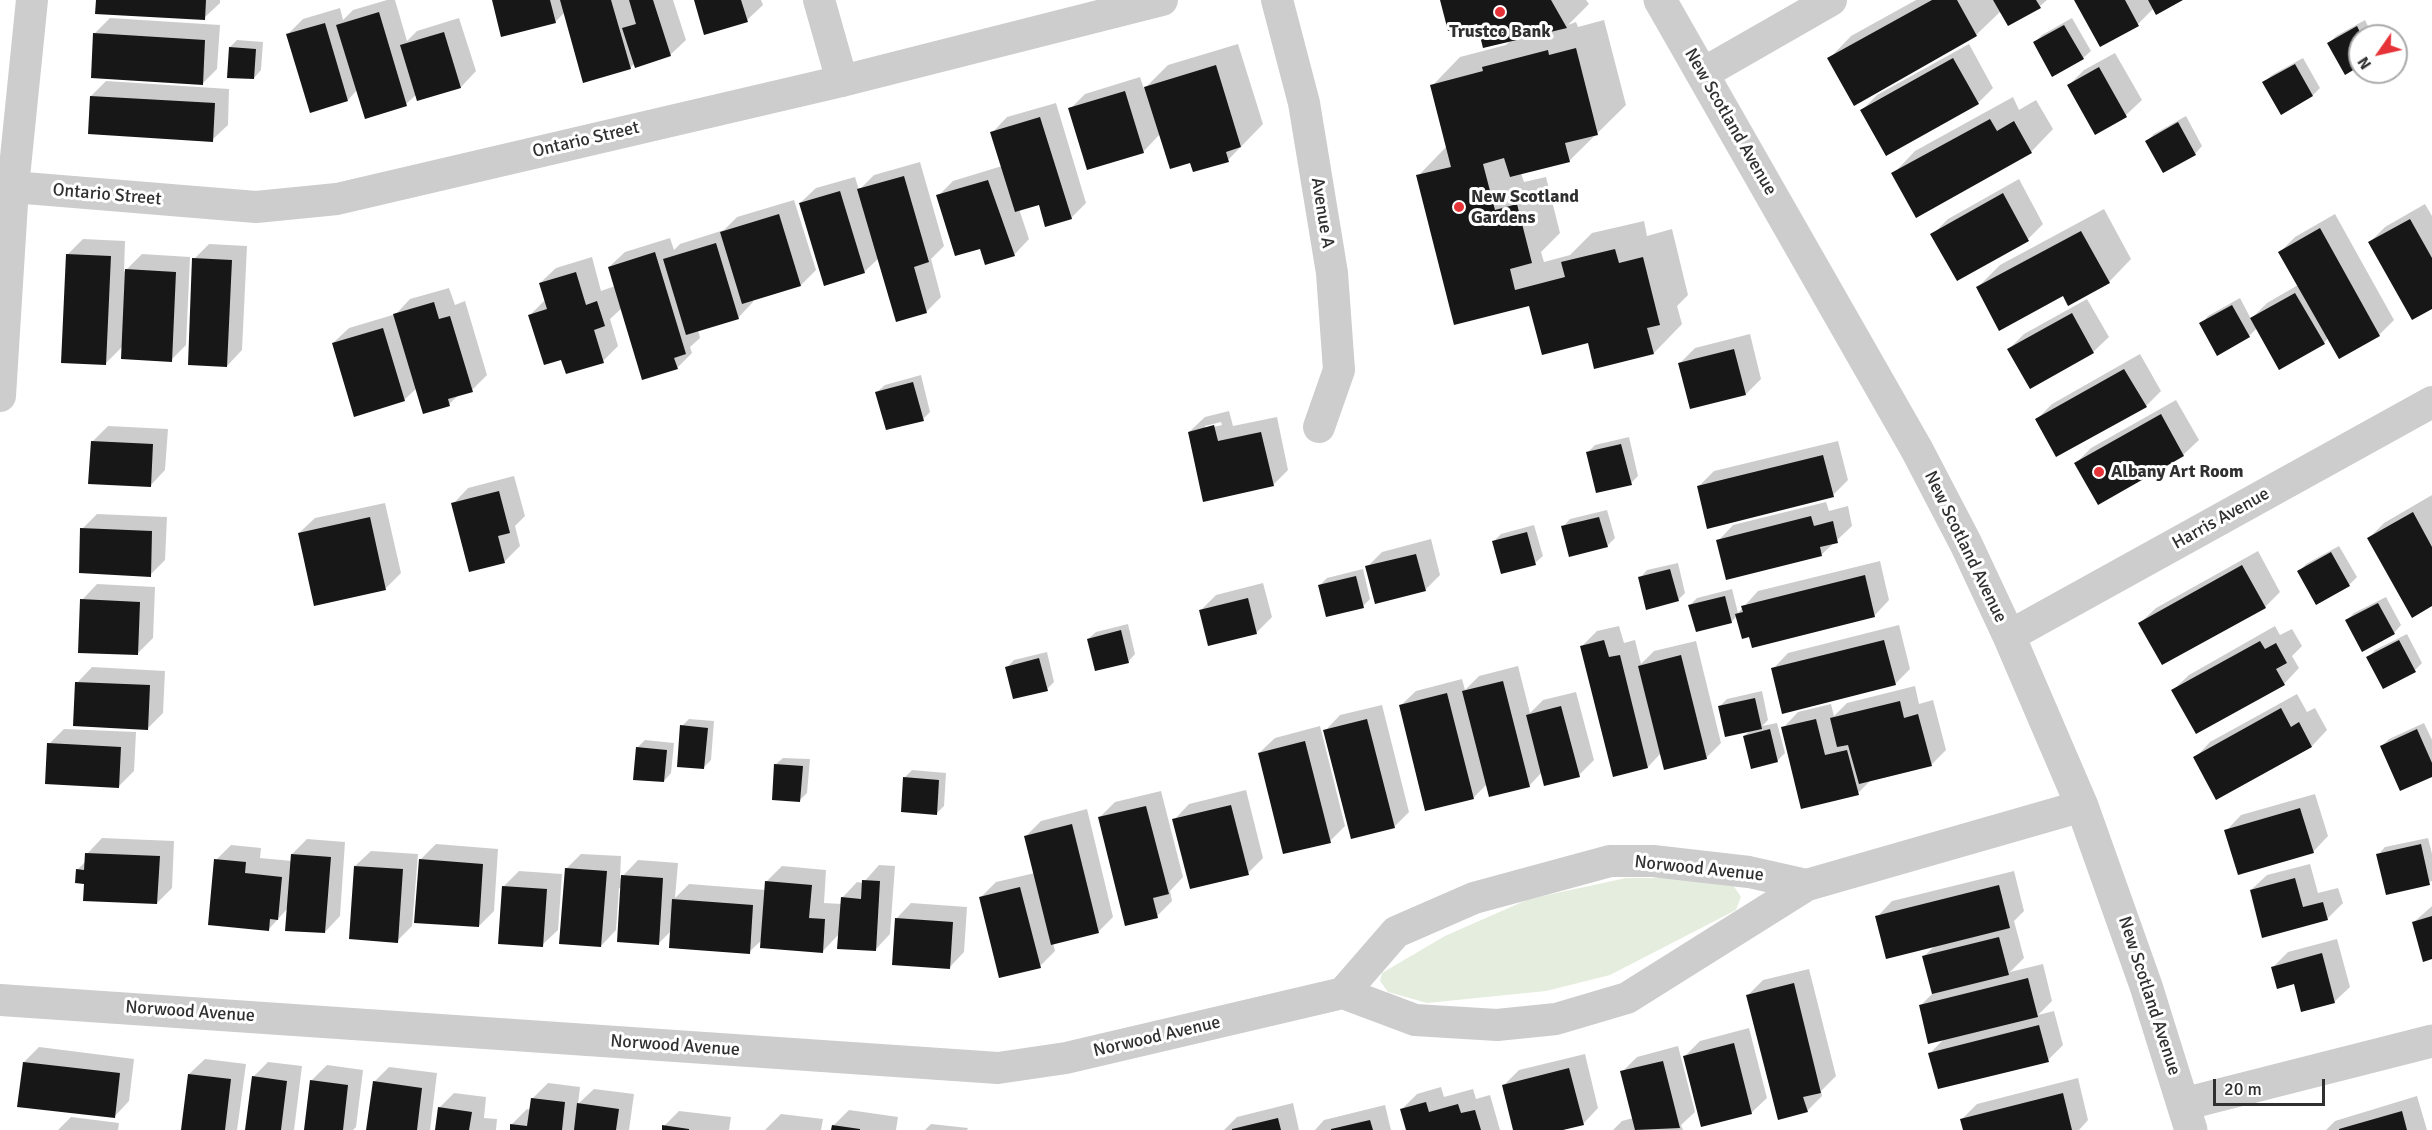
<!DOCTYPE html>
<style>
body{margin:0}
#map{position:relative;width:2432px;height:1130px;overflow:hidden;background:#fff;font-family:Signika,sans-serif}
canvas{display:block}
.north{position:absolute;left:2348px;top:24px;width:60px;height:60px;box-sizing:border-box;background:#fff;border:2px solid #acacac;border-radius:50%;rotate:236deg;font-size:16px;font-weight:700;line-height:24px;text-align:center;color:#303030}
.north::after{content:'';display:block;margin:auto;width:21px;height:27px;background:#e63337;clip-path:polygon(50% 0,100% 100%,50% 72%,0 100%)}
.scale{position:absolute;left:2213px;top:1079px;width:112px;height:27px;box-sizing:border-box;border:3px solid #303030;border-top:0;padding-left:8px;font-size:18px;line-height:21px;white-space:nowrap;color:#303030;-webkit-text-stroke:4px #fff;paint-order:stroke}
</style>
<div id="map">
<canvas width="2432" height="1130"></canvas>
<div class="north">N</div>
<div class="scale">20 m</div>
</div>
<script>
const context = document.querySelector('canvas').getContext('2d');
context.lineJoin = 'round';
function paint(path, color) {
  context.fillStyle = color;
  context.fill(path, 'evenodd');
}
function toPath(rows) {
  const path = new Path2D();
  for (const r of rows) {
    path.moveTo(r[0], r[1]);
    for (let i = 2; i < r.length; i += 2) path.lineTo(r[i], r[i + 1]);
  }
  return path;
}
function stroke(path, color, width, dash) {
  context.strokeStyle = color;
  context.lineWidth = width;
  context.lineCap = dash ? 'butt' : 'round';
  context.setLineDash(dash || []);
  context.stroke(path);
}
function drawText(font, color, halo, rows, align = 'center') {
  context.font = font + ' Signika,sans-serif';
  context.lineWidth = 6;
  context.setLineDash([]);
  context.textBaseline = 'middle';
  context.strokeStyle = halo;
  context.fillStyle = color;
  for (const [text, x, y, turn = 0] of rows) {
    context.save();
    context.translate(x, y);
    context.rotate((+turn || 0) * Math.PI / 180);
    context.textAlign = isNaN(turn) ? turn : align;
    if (halo) context.strokeText(text, 0, 0);
    context.fillText(text, 0, 0);
    context.restore();
  }
}
paint(toPath([
 [1626,878,1683,878,1733,885,1741,897,1736,910,1610,975,1546,991,1427,1003,1388,992,1380,981,1382,973,1445,936,1529,899]
]), '#e5edde');
paint(toPath([
 [98,0,220,0,220,3,204,18],
 [387,0,395,0,407,41,417,31,459,18,476,71,461,87,418,99,417,94,406,104,357,90,348,100,287,35,303,19,340,8,343,20,353,10],
 [493,0,673,0,686,40,670,55,635,63,630,68,565,12,555,22],
 [695,0,761,0,763,5,747,20],
 [1442,0,1586,0,1589,4,1568,25,1576,22,1578,27,1604,20,1626,105,1569,161,1521,173,1524,182,1546,177,1560,233,1541,252,1544,262,1570,255,1592,233,1644,221,1647,236,1672,229,1688,295,1677,306,1682,324,1654,353,1589,341,1530,304,1455,323,1418,176,1447,146,1432,86,1460,57,1506,45,1511,40],
 [1916,0,2047,0,2040,6,2001,11,1976,35,1829,59,1851,36],
 [2075,0,2179,0,2154,8,2138,24],
 [110,18,220,25,217,69,202,84,95,33],
 [2072,18,2091,51,2083,58,2034,43,2042,35],
 [2365,20,2373,36,2360,36,2360,64,2329,43,2336,36],
 [237,40,263,42,261,70,254,78,230,47],
 [1238,44,1263,124,1228,160,1191,161,1160,134,1143,152,1070,109,1085,94,1140,77,1144,89,1168,65],
 [1969,44,1993,88,1978,103,1862,110,1877,95],
 [2115,53,2142,100,2126,115,2095,133,2069,85,2084,70],
 [2303,58,2320,88,2313,95,2281,113,2264,82,2272,75],
 [106,81,229,89,228,125,212,140,91,96],
 [2013,97,2019,110,2036,100,2053,129,2031,152,1893,174,1915,151],
 [1056,103,1086,203,1071,218,1040,203,1019,209,1029,239,1014,255,981,247,938,196,953,181,1002,166,992,133,1007,117],
 [2186,116,2202,146,2195,154,2147,141,2154,134],
 [920,162,944,246,931,259,941,297,926,312,879,258,864,272,800,203,816,188,855,177,859,190,874,175],
 [2019,179,2043,224,2028,239,1957,279,1932,235,1948,219],
 [794,200,816,270,801,285,753,299,753,302,738,318,698,330,700,338,690,347,692,353,677,368,622,308,610,319,618,346,603,361,562,358,530,315,545,300,540,283,556,268,592,257,601,291,615,286,609,267,625,252,670,238,674,250,680,244,724,230,737,217],
 [2425,204,2432,216,2432,307,2370,242,2385,227],
 [2104,209,2131,259,2109,282,2064,294,1978,287,2000,265],
 [2335,214,2394,320,2379,335,2328,338,2324,343,2257,328,2249,336,2217,354,2201,324,2208,316,2240,298,2251,319,2267,303,2298,285,2280,252,2295,237],
 [83,239,125,241,124,272,142,254,190,257,186,345,171,360,123,346,106,363,67,255],
 [209,244,247,246,242,350,227,366,194,259],
 [449,288,455,305,465,301,487,375,472,390,460,394,449,404,417,388,404,400,333,343,349,328,396,314,410,299],
 [2087,299,2109,337,2093,352,2030,387,2009,349,2024,334],
 [1750,334,1761,379,1746,394,1680,363,1695,348],
 [2140,354,2161,391,2146,406,2037,419,2052,404],
 [921,375,930,412,923,419,877,392,885,385],
 [2176,400,2199,440,2183,455,2076,463,2091,448],
 [1229,411,1233,426,1277,417,1288,470,1273,485,1189,432,1205,417],
 [1221,422,1222,425,1205,429,1205,426],
 [108,426,168,429,165,470,150,486,92,442],
 [1629,437,1638,476,1631,483,1588,452,1595,445],
 [1838,441,1848,480,1833,495,1698,487,1714,471],
 [514,476,525,516,515,526,520,546,504,562,453,504,468,488],
 [2432,495,2432,605,2369,538,2384,523],
 [1826,502,1829,511,1848,506,1852,526,1821,555,1718,541,1733,525],
 [385,503,401,573,386,588,315,604,299,533,315,518],
 [1607,510,1615,538,1607,546,1563,527,1570,519],
 [97,514,167,517,165,560,150,575,82,529],
 [1534,525,1543,556,1535,563,1494,541,1501,534],
 [1431,539,1440,575,1425,590,1367,567,1382,552],
 [2339,546,2357,577,2349,585,2316,603,2299,572,2306,564],
 [2258,551,2280,592,2265,607,2140,623,2156,608],
 [1880,561,1889,600,1874,616,1751,635,1737,616,1731,622,1690,605,1697,598,1732,589,1738,613,1758,591],
 [1678,563,1685,593,1678,600,1640,578,1647,570],
 [1363,569,1370,599,1363,606,1319,586,1327,578],
 [1263,583,1272,617,1257,632,1210,644,1201,610,1216,595],
 [97,584,155,587,153,638,137,654,82,600],
 [2386,597,2401,625,2394,633,2347,620,2354,613],
 [1128,624,1135,654,1128,662,1088,639,1096,632],
 [1899,625,1910,669,1895,684,1773,669,1788,653],
 [1619,626,1624,643,1635,640,1641,664,1654,651,1696,641,1721,743,1706,758,1661,753,1648,767,1582,646,1597,631],
 [2275,626,2280,635,2292,629,2302,646,2292,656,2299,668,2284,684,2173,690,2189,675],
 [2407,634,2422,663,2415,670,2368,658,2375,650],
 [1047,652,1054,682,1047,689,1007,667,1014,660],
 [1518,666,1530,713,1543,700,1576,692,1594,760,1579,775,1542,772,1530,785,1490,796,1487,784,1473,798,1400,706,1416,691,1462,679,1465,690,1479,676],
 [92,667,165,671,163,713,148,728,77,683],
 [1915,686,1919,704,1933,700,1946,750,1931,765,1871,780,1858,793,1783,728,1798,712,1831,704,1834,716,1847,703],
 [1762,691,1768,720,1762,726,1777,723,1785,753,1777,761,1744,736,1751,730,1720,706,1727,699],
 [2297,694,2307,712,2315,708,2327,730,2312,746,2217,798,2195,758,2210,742],
 [1382,705,1409,812,1394,827,1325,731,1340,715],
 [689,719,714,721,711,760,704,767,682,726],
 [2424,723,2432,740,2432,775,2382,746,2389,739],
 [1320,726,1345,826,1330,841,1259,753,1275,738],
 [64,729,136,732,134,771,119,786,49,744],
 [645,740,674,743,671,773,664,781,637,748],
 [783,758,810,759,807,793,800,800,775,765],
 [912,770,946,773,944,806,936,814,905,777],
 [1246,790,1263,858,1248,873,1174,820,1189,804],
 [1161,791,1183,877,1170,891,1172,901,1157,916,1099,818,1115,802],
 [2315,794,2328,836,2313,852,2226,831,2241,815],
 [1087,809,1113,917,1098,932,1053,943,1055,951,1040,966,980,898,996,882,1035,873,1026,836,1041,821],
 [102,838,174,841,172,888,157,903,85,882,77,870,86,861,87,854],
 [2428,838,2432,854,2432,881,2387,893,2378,855,2385,847],
 [307,839,345,842,340,916,325,932,288,908,268,930,216,860,231,845,261,848,260,858,292,861,292,854],
 [436,844,498,849,494,911,479,926,420,860],
 [371,851,418,854,412,926,397,941,355,866],
 [581,854,621,856,620,879,638,860,678,863,675,898,689,884,766,890,766,882,782,866,826,870,824,903,842,904,842,898,857,882,863,883,879,865,895,866,890,934,875,950,839,934,823,951,763,939,749,952,672,930,658,944,622,889,619,888,616,930,601,946,566,869],
 [2310,864,2318,893,2338,888,2343,903,2327,919,2251,890,2267,875],
 [519,871,562,874,558,930,542,945,504,886],
 [2014,871,2024,911,2014,921,2024,958,2010,972,2043,964,2052,1001,2038,1015,2054,1011,2063,1045,2048,1060,1930,1053,1944,1039,1920,1006,1933,993,1923,957,1936,945,1877,917,1892,901],
 [911,903,967,907,964,952,949,968,896,919],
 [2432,906,2432,958,2414,922],
 [2337,939,2350,987,2334,1002,2295,983,2273,967,2288,952],
 [1809,969,1836,1076,1821,1091,1822,1096,1807,1111,1748,995,1763,980],
 [1749,1028,1767,1098,1751,1113,1685,1056,1700,1041],
 [1678,1046,1695,1112,1681,1125,1683,1130,1613,1130,1622,1121,1633,1118,1622,1072,1637,1057],
 [39,1047,134,1059,129,1101,114,1117,24,1062],
 [1585,1054,1598,1108,1583,1124,1557,1130,1515,1130,1504,1085,1519,1070],
 [205,1059,246,1064,237,1130,183,1130,189,1074],
 [268,1062,302,1066,294,1130,247,1130,253,1077],
 [327,1065,363,1070,356,1127,353,1130,305,1130,311,1081],
 [389,1067,437,1073,430,1130,368,1130,374,1082],
 [2078,1078,2088,1120,2079,1130,1965,1130,1962,1119,1977,1104],
 [548,1083,580,1087,578,1104,594,1089,634,1094,629,1130,511,1130,512,1124,527,1109,531,1110,532,1099],
 [1441,1087,1444,1097,1473,1089,1476,1099,1490,1095,1500,1130,1407,1130,1402,1109,1417,1094],
 [454,1093,486,1097,484,1118,497,1119,496,1130,437,1130,439,1108],
 [2417,1096,2427,1130,2326,1130,2335,1121],
 [1293,1103,1299,1130,1224,1130,1237,1117],
 [1385,1105,1391,1130,1315,1130,1324,1120],
 [849,1110,898,1117,896,1130,833,1130,833,1126],
 [679,1111,731,1117,729,1130,663,1130,664,1126],
 [781,1114,823,1119,821,1130,765,1130],
 [71,1117,119,1123,118,1130,58,1130],
 [931,1124,968,1128,967,1130,925,1130]
]), '#0003');
paint(toPath([
 [96,0,206,0,205,20,95,14],
 [492,0,550,0,556,23,501,37],
 [560,0,611,0,631,69,583,83],
 [629,0,653,0,671,56,635,68,622,28,636,24],
 [694,0,741,0,748,22,704,35],
 [1440,0,1551,0,1567,28,1483,48,1477,24,1448,31],
 [1932,0,1957,0,1977,36,1854,106,1827,58],
 [1993,0,2036,0,2041,8,2008,26],
 [2074,0,2125,0,2139,26,2100,47],
 [2148,0,2183,0,2156,15],
 [379,12,407,106,365,119,336,25],
 [325,23,348,101,310,113,286,34],
 [2064,25,2084,59,2052,77,2033,42],
 [2357,26,2362,36,2360,36,2360,66,2345,75,2327,43],
 [444,32,461,88,417,101,400,45],
 [93,33,205,40,203,85,91,78],
 [229,47,256,49,254,79,227,78],
 [1576,48,1598,135,1565,143,1570,162,1510,177,1504,158,1483,164,1495,210,1517,204,1532,263,1510,269,1515,290,1565,277,1561,262,1615,249,1619,263,1643,257,1660,325,1647,328,1654,354,1594,369,1588,343,1542,355,1529,306,1454,325,1416,175,1451,167,1430,85,1483,71,1482,67,1548,50,1549,55],
 [1953,58,1979,104,1886,156,1860,110],
 [2295,64,2313,96,2281,115,2262,82],
 [1216,65,1241,147,1226,152,1229,162,1193,172,1190,163,1170,169,1144,87],
 [2099,67,2127,117,2095,135,2067,85],
 [1125,91,1144,153,1087,170,1068,108],
 [90,96,215,103,213,142,88,134],
 [1040,117,1072,219,1045,227,1039,205,1015,212,990,132],
 [1990,119,1997,131,2014,121,2032,153,1916,218,1891,173],
 [2178,122,2196,155,2163,173,2145,141],
 [904,176,929,262,914,267,927,313,896,322,857,189],
 [988,180,1015,256,985,265,980,249,955,256,936,195],
 [840,191,865,273,824,286,799,203],
 [2003,193,2029,241,1957,281,1930,234],
 [779,214,801,286,742,304,720,232],
 [2410,219,2432,258,2432,309,2412,320,2368,242],
 [2320,228,2380,336,2339,359,2278,252],
 [2081,231,2110,283,2068,306,2063,296,1999,331,1976,287],
 [716,243,739,319,686,335,663,259],
 [655,252,686,354,674,358,678,369,642,380,608,267],
 [66,254,111,256,106,365,61,363],
 [192,258,232,260,227,367,188,365],
 [125,269,176,272,172,362,121,359],
 [576,272,586,305,597,301,605,326,594,330,604,363,566,374,561,360,544,365,528,315,547,309,539,283],
 [2295,293,2325,344,2279,370,2250,318],
 [434,302,439,319,450,316,473,392,448,399,450,406,423,414,393,314],
 [2232,305,2250,337,2217,356,2199,323],
 [2072,313,2094,353,2030,389,2007,349],
 [383,328,405,401,354,417,332,343],
 [1734,349,1746,395,1690,409,1678,363],
 [2124,369,2147,407,2056,457,2035,419],
 [913,382,924,421,886,430,875,392],
 [2161,414,2184,456,2098,505,2074,463],
 [1214,425,1218,441,1261,432,1274,486,1203,502,1188,432],
 [91,441,153,444,151,487,88,484],
 [1621,444,1632,485,1596,493,1586,452],
 [1823,455,1834,497,1707,529,1697,486],
 [499,491,510,533,498,536,505,563,469,572,451,503],
 [2413,512,2432,547,2432,606,2412,618,2367,538],
 [1811,516,1814,526,1833,521,1838,543,1820,547,1822,556,1726,580,1716,540],
 [370,517,386,590,314,606,298,533],
 [1599,517,1608,547,1569,557,1561,526],
 [80,528,152,531,151,577,79,573],
 [1527,532,1536,565,1501,574,1492,541],
 [2331,552,2350,586,2316,605,2297,571],
 [1416,554,1426,591,1375,604,1365,566],
 [2242,565,2266,608,2162,665,2138,623],
 [1670,569,1679,601,1646,610,1638,577],
 [1865,575,1875,617,1752,648,1749,637,1742,639,1735,614,1743,612,1741,606],
 [1356,576,1364,608,1326,617,1318,585],
 [1725,596,1732,623,1696,632,1688,605],
 [1248,598,1257,634,1208,646,1199,610],
 [80,599,140,602,138,655,78,653],
 [2378,603,2395,634,2362,652,2345,620],
 [1121,630,1129,663,1095,671,1087,639],
 [1604,640,1609,657,1620,655,1648,768,1613,777,1580,646],
 [1884,640,1896,685,1782,714,1771,668],
 [2399,640,2416,672,2383,689,2366,657],
 [2260,641,2265,649,2276,643,2287,663,2276,669,2285,685,2196,734,2171,690],
 [1681,655,1707,759,1664,770,1638,666],
 [1039,658,1048,691,1013,699,1005,667],
 [1503,681,1530,787,1489,797,1462,691],
 [75,682,150,685,148,730,73,726],
 [1447,693,1474,799,1425,811,1399,705],
 [1755,698,1762,729,1725,737,1718,706],
 [1900,701,1904,718,1918,714,1932,766,1859,784,1848,745,1837,747,1830,718],
 [1561,706,1580,777,1544,786,1526,715],
 [2281,708,2291,727,2299,722,2312,747,2216,800,2193,757],
 [1367,719,1395,828,1351,839,1323,730],
 [1816,719,1825,755,1847,750,1859,795,1801,809,1781,727],
 [680,725,708,728,704,769,677,767],
 [1770,729,1778,762,1751,769,1743,736],
 [2417,729,2432,763,2432,777,2400,791,2380,746],
 [1305,741,1331,843,1283,854,1258,753],
 [47,743,121,747,119,788,45,784],
 [636,747,667,750,664,782,633,780],
 [774,764,803,766,800,802,772,800],
 [903,777,939,780,937,815,901,812],
 [1231,805,1249,875,1190,889,1172,819],
 [1146,806,1169,894,1153,898,1158,918,1125,926,1098,817],
 [2300,808,2314,853,2238,875,2224,830],
 [1072,824,1099,933,1051,945,1024,836],
 [2421,844,2430,885,2386,895,2376,854],
 [85,853,160,856,157,904,83,901,84,884,75,883,76,869,84,870],
 [291,854,331,857,325,933,285,931],
 [214,859,246,862,245,873,282,877,278,920,270,919,269,931,208,925],
 [419,859,483,864,479,927,414,923],
 [354,866,403,869,398,943,349,939],
 [565,868,607,871,601,947,559,944],
 [621,875,663,878,659,945,617,942],
 [2295,878,2303,907,2323,902,2328,920,2262,938,2250,890],
 [862,880,880,881,876,951,837,949,841,897,861,899],
 [765,881,812,885,809,918,825,919,823,953,760,948],
 [1999,885,2010,928,1886,959,1875,916],
 [502,886,547,889,543,947,498,944],
 [1020,887,1041,968,999,978,979,897],
 [672,899,753,905,750,954,669,948],
 [2432,916,2432,959,2423,962,2412,922],
 [895,918,953,922,950,969,892,965],
 [1999,937,2009,975,1932,994,1922,956],
 [2322,953,2335,1003,2301,1012,2294,984,2277,989,2271,967],
 [2028,978,2038,1017,1928,1044,1919,1005],
 [1794,983,1821,1093,1803,1097,1808,1112,1778,1120,1746,995],
 [2039,1025,2049,1062,1938,1089,1928,1053],
 [1734,1043,1752,1114,1701,1127,1683,1056],
 [1663,1061,1680,1128,1635,1130,1620,1071],
 [23,1062,120,1073,115,1118,17,1107],
 [1569,1068,1584,1125,1563,1130,1513,1130,1502,1085],
 [188,1074,231,1079,225,1130,181,1130],
 [252,1076,287,1081,281,1130,245,1130],
 [310,1080,348,1085,343,1130,304,1130],
 [373,1081,422,1088,417,1130,366,1130],
 [2063,1093,2072,1130,1963,1130,1960,1119],
 [531,1098,565,1102,562,1130,510,1130,510,1124,527,1126],
 [1426,1102,1429,1112,1458,1104,1461,1113,1475,1110,1481,1130,1406,1130,1400,1109],
 [577,1103,619,1109,616,1130,574,1130],
 [438,1107,472,1112,469,1130,435,1130],
 [2402,1111,2407,1130,2339,1130,2339,1129],
 [1278,1118,1281,1130,1232,1130,1232,1129],
 [1370,1120,1373,1130,1331,1130,1331,1129],
 [662,1125,689,1129,689,1130,662,1130],
 [832,1125,860,1129,860,1130,831,1130]
]), '#171717');
stroke(toPath([
 [819,0,842,81],
 [1277,0,1304,103,1332,273,1339,370,1319,427],
 [1702,74,1831,0],
 [0,186,256,207,337,199,842,81,1162,0],
 [0,396,13,187,32,0],
 [2009,636,2432,402],
 [1343,993,1396,932,1474,898,1610,861,1653,861,1749,872,1807,885],
 [0,1000,998,1068,1066,1058,1343,993,1415,1020,1497,1025,1556,1019,1627,998,1807,885,2082,806]
]), '#cdcdcd', 32);
stroke(toPath([
 [1660,0,1917,450,1966,544,2009,636,2082,806,2146,986,2191,1130],
 [2184,1104,2432,1041]
]), '#cdcdcd', 33);
for (const [x, y, r, color] of [
 [1500,12,6,"#e63337"],
 [1459,207,6,"#e63337"],
 [2099,472,6,"#e63337"]
]) {
  const dot = new Path2D();
  dot.arc(x, y, r, 0, 2 * Math.PI);
  context.fillStyle = color;
  context.fill(dot);
  stroke(dot, '#fff', 2);
}
drawText('bold 18px', '#303030', '#fff', [
 ["Trustco Bank",1500,32,"center"],
 ["New Scotland",1471,197],
 ["Gardens",1471,218],
 ["Albany Art Room",2111,472]
], 'left');
drawText('18px', '#303030', '#fff', [
 ["New Scotland Avenue",1730,122,60],
 ["Ontario Street",586,140,-13],
 ["Ontario Street",107,195,5],
 ["Avenue A",1322,213,81],
 ["Harris Avenue",2221,519,-29],
 ["New Scotland Avenue",1965,547,64],
 ["Norwood Avenue",1699,869,6],
 ["New Scotland Avenue",2149,996,72],
 ["Norwood Avenue",190,1012,4],
 ["Norwood Avenue",1157,1037,-13],
 ["Norwood Avenue",675,1046,4]
]);
</script>
